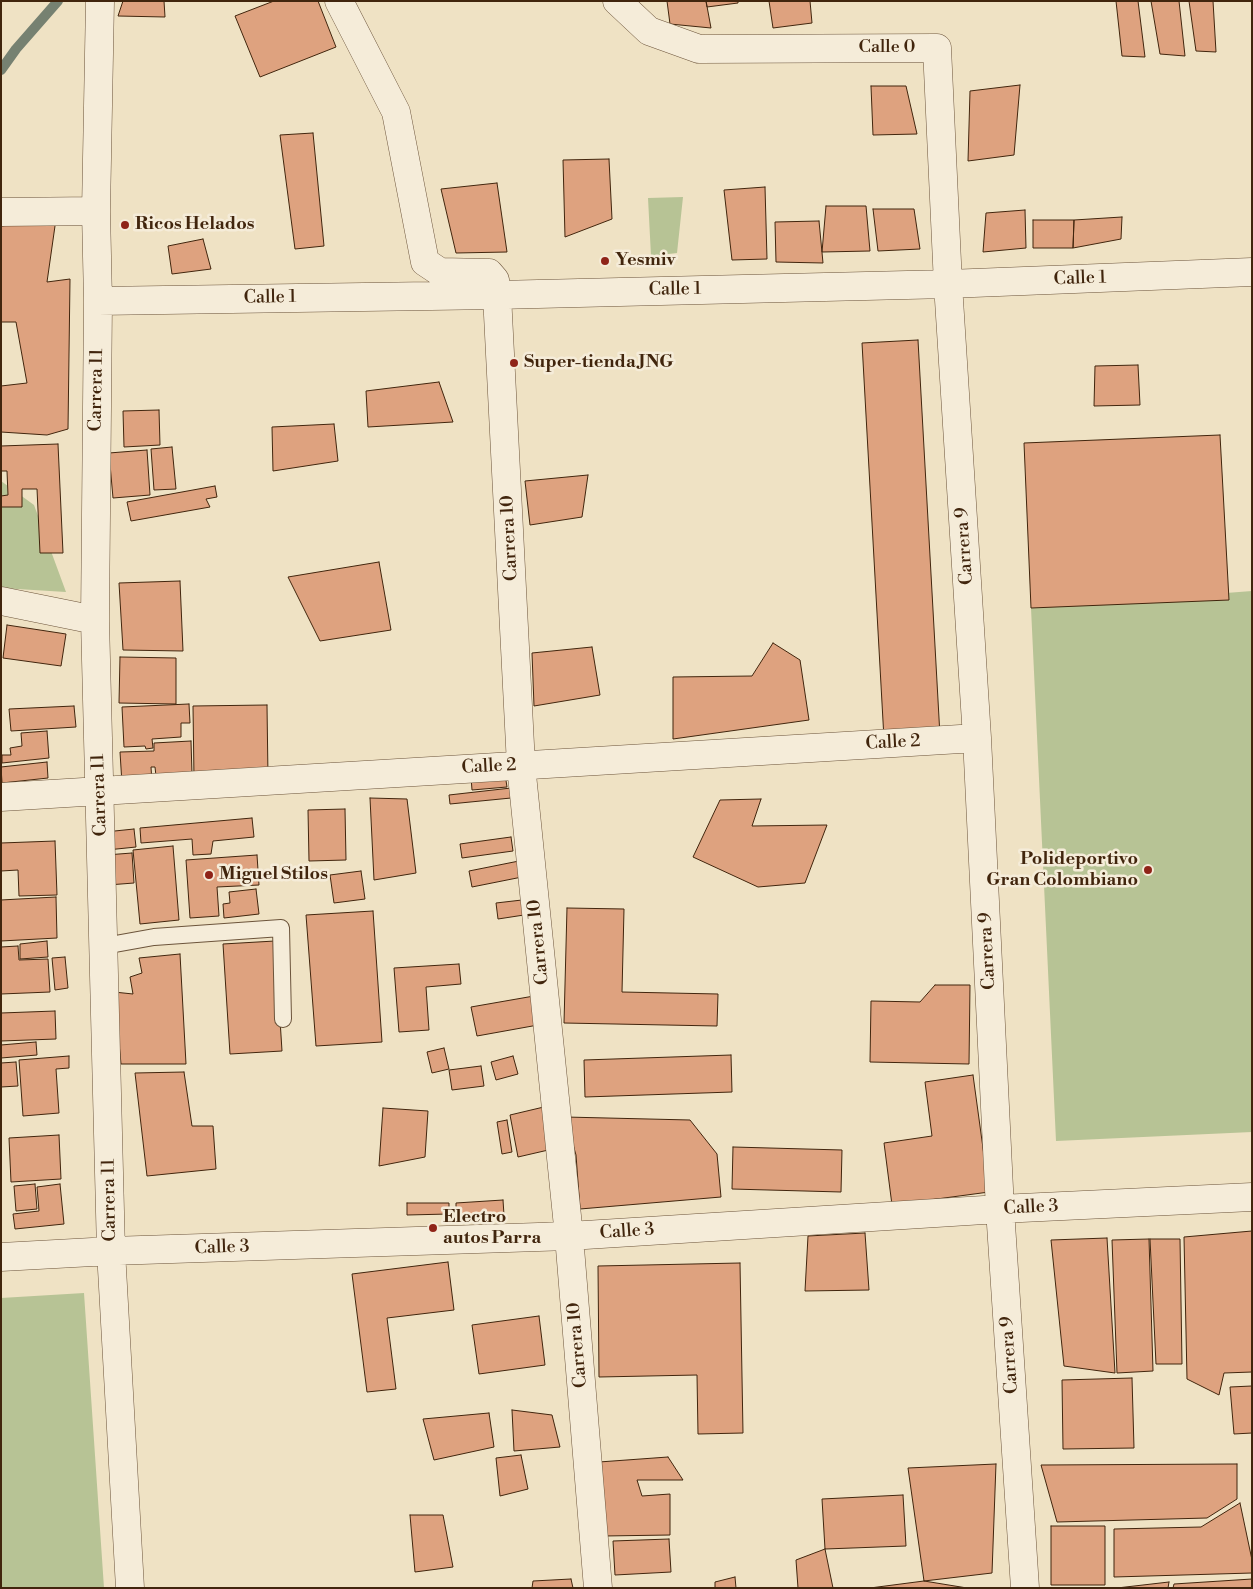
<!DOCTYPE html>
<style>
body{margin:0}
#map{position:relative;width:1253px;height:1589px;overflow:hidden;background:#efe2c4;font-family:"Libre Bodoni",serif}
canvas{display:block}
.frame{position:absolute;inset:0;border:2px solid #41250d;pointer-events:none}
</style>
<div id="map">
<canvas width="1253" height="1589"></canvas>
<div class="frame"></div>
</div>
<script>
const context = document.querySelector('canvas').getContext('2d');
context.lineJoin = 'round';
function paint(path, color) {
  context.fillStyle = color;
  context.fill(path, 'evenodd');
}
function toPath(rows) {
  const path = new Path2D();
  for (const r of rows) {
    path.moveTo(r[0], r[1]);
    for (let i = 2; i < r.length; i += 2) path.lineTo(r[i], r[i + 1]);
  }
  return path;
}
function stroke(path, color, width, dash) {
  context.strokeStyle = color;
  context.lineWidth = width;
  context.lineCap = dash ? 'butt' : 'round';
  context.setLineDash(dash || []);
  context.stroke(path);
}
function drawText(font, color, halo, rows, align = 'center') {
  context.font = font + ' "Libre Bodoni",serif';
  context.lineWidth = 5;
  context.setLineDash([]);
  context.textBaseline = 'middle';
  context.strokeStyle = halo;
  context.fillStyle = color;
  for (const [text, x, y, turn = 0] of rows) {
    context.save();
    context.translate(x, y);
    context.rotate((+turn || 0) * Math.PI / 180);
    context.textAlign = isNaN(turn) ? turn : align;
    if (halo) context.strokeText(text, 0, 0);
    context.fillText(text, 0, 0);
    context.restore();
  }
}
paint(toPath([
 [683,197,677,253,651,256,648,198],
 [1,481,34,505,66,592,1,588],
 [1252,591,1252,1132,1056,1141,1031,608],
 [84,1293,104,1588,1,1588,1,1298]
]), '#b7c395');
stroke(toPath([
 [1,70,16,49,58,1]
]), '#768171', 10);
const building = toPath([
 [123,1,164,1,165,17,118,16,123,1],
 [274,1,318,1,336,47,260,77,235,16,274,1],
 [667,1,706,1,711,28,670,24,667,1],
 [706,1,738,1,738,3,707,7,706,1],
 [769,1,810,1,812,23,773,28,769,1],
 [1116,1,1138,1,1145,57,1122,56,1116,1],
 [1151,1,1179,1,1185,56,1160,54,1151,1],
 [1189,1,1213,1,1216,52,1196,51,1189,1],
 [1020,85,1014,155,968,161,970,91,1020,85],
 [871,86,906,86,917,134,873,135,871,86],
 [313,133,324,246,295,249,280,135,313,133],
 [609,159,612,219,565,237,563,160,609,159],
 [497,183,507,252,456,253,441,189,497,183],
 [765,187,767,259,732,260,724,190,765,187],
 [826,206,866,206,870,251,822,252,826,206],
 [873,209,914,209,920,249,878,251,873,209],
 [1025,210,1026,248,983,252,986,213,1025,210],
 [1122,217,1121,239,1073,248,1074,220,1122,217],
 [56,219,47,282,70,279,68,429,47,435,1,432,1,386,27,383,16,322,1,322,1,226,56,219],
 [1033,220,1074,220,1073,248,1033,248,1033,220],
 [819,221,823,263,776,262,775,222,819,221],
 [203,239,211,269,172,274,168,246,203,239],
 [918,340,940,736,884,739,862,343,918,340],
 [1138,365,1140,405,1094,406,1095,366,1138,365],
 [439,382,453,422,368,427,366,391,439,382],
 [159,410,160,445,124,447,123,411,159,410],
 [334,424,338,461,273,471,272,427,334,424],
 [1220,435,1229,600,1031,608,1024,443,1220,435],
 [58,444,63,553,40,553,37,489,22,489,22,507,1,507,1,496,8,495,7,471,1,471,1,446,58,444],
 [172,447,176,489,154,490,151,449,172,447],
 [147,450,150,495,113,498,109,453,147,450],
 [588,475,582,517,530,525,525,481,588,475],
 [215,486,217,497,206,499,210,507,131,521,127,502,215,486],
 [379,562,391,630,320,641,288,577,379,562],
 [180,581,183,651,123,650,119,583,180,581],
 [7,625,66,634,61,666,3,658,7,625],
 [773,643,800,660,809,720,673,739,673,677,752,676,773,643],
 [592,647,600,695,534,706,532,653,592,647],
 [120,657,176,658,176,704,119,703,120,657],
 [189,704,190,723,181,723,181,737,152,739,153,748,146,749,145,746,124,747,122,707,189,704],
 [267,705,268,777,194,778,193,706,267,705],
 [74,706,76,727,11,731,9,709,74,706],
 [47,731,49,758,2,763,2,755,11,755,10,748,22,746,21,733,47,731],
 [191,741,192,774,156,776,155,767,151,767,152,783,122,784,120,752,154,751,154,743,191,741],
 [47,762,48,778,2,783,1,767,47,762],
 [505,774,507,787,472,790,471,777,505,774],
 [511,788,511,798,450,804,449,795,511,788],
 [370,798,407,799,416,873,374,880,370,798],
 [761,799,752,826,827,825,805,883,758,887,693,857,720,800,761,799],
 [345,809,346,860,309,861,308,810,345,809],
 [252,818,254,837,213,841,211,854,193,855,192,839,141,843,140,828,252,818],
 [134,829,136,847,107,850,105,832,134,829],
 [511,837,513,851,462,858,460,844,511,837],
 [55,841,57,895,19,896,18,870,1,871,1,843,55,841],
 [173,846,179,920,140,924,133,850,173,846],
 [132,853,134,883,108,885,106,855,132,853],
 [257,855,259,885,217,887,219,916,190,918,186,860,257,855],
 [524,860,527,876,472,887,469,871,524,860],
 [361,871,365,899,334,903,330,875,361,871],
 [256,889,259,914,224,918,223,904,230,903,229,892,256,889],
 [56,897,57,938,1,941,1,900,56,897],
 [522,900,524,915,498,919,496,903,522,900],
 [567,908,624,909,622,992,718,994,717,1026,564,1023,567,908],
 [373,911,382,1042,316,1046,306,915,373,911],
 [47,941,48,957,20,959,20,944,47,941],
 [275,941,282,1051,230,1054,223,944,275,941],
 [18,946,19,960,48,959,50,992,1,994,1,947,18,946],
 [180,954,186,1064,121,1064,114,992,133,994,130,977,142,973,139,958,180,954],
 [65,957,68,988,55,990,52,958,65,957],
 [459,964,461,984,426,987,429,1030,399,1032,394,968,459,964],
 [935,985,970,985,969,1064,870,1062,871,1001,920,1002,935,985],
 [534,996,538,1025,477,1036,471,1007,534,996],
 [55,1011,56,1039,1,1041,1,1013,55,1011],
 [36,1042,37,1055,1,1058,1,1045,36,1042],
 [444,1048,449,1069,432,1073,427,1052,444,1048],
 [731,1055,732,1092,585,1097,584,1060,731,1055],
 [69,1056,69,1068,56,1069,59,1113,23,1116,19,1060,69,1056],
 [513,1056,518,1074,496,1080,491,1062,513,1056],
 [16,1062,18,1086,1,1087,1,1063,16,1062],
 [481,1066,484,1086,452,1090,449,1070,481,1066],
 [184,1072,192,1126,213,1126,216,1169,147,1176,135,1073,184,1072],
 [973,1075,989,1192,892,1205,884,1143,932,1136,925,1082,973,1075],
 [548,1106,557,1148,518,1157,510,1115,548,1106],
 [383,1108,428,1111,425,1157,379,1166,383,1108],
 [565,1117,690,1120,717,1154,721,1197,580,1209,576,1155,565,1117],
 [507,1120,512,1152,502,1154,497,1122,507,1120],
 [59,1135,61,1179,11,1182,9,1138,59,1135],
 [733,1147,842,1150,841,1192,732,1189,733,1147],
 [35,1184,37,1209,16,1211,14,1186,35,1184],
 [60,1184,64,1224,15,1229,13,1214,39,1211,37,1187,60,1184],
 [503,1200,504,1215,456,1217,456,1203,503,1200],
 [407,1203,449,1203,449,1214,407,1215,407,1203],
 [1252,1231,1252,1372,1224,1373,1219,1395,1187,1379,1184,1237,1252,1231],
 [865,1233,869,1290,805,1291,808,1236,865,1233],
 [1107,1238,1115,1373,1064,1366,1051,1240,1107,1238],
 [1149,1239,1153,1371,1117,1373,1112,1240,1149,1239],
 [1150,1239,1180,1239,1182,1364,1156,1364,1150,1239],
 [448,1262,454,1310,387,1318,396,1389,367,1392,352,1274,448,1262],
 [740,1263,743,1433,698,1434,697,1375,599,1377,598,1266,740,1263],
 [539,1316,545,1365,479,1374,472,1325,539,1316],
 [1132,1378,1134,1448,1063,1449,1062,1380,1132,1378],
 [1252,1386,1252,1433,1234,1434,1230,1387,1252,1386],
 [512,1410,552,1415,560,1447,514,1451,512,1410],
 [489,1413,494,1447,434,1460,423,1419,489,1413],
 [521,1455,528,1489,500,1496,496,1458,521,1455],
 [668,1457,683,1480,637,1480,642,1496,670,1494,670,1535,604,1536,599,1462,668,1457],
 [996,1464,992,1573,924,1581,908,1468,996,1464],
 [1237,1464,1237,1499,1207,1518,1057,1522,1041,1465,1237,1464],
 [903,1495,906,1546,825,1549,822,1499,903,1495],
 [1240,1503,1252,1560,1252,1573,1114,1577,1114,1529,1201,1527,1240,1503],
 [410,1515,443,1515,453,1567,415,1572,410,1515],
 [1051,1526,1105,1526,1105,1585,1051,1585,1051,1526],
 [669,1539,671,1572,615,1575,613,1541,669,1539],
 [825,1549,833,1588,798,1588,796,1560,825,1549],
 [735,1577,736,1588,715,1588,715,1582,735,1577],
 [571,1579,573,1588,532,1588,533,1581,571,1579],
 [1252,1579,1252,1588,1173,1588,1174,1584,1252,1579],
 [924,1581,967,1588,870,1588,924,1581],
 [1169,1582,1168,1588,1117,1588,1169,1582]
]);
paint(building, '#dea27f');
stroke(building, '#41250d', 1);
const service = toPath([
 [104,946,154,937,281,928,283,1019]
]);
const minor = toPath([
 [100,1,96,211,98,301,95,620,111,1251,130,1588],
 [339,1,396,112,425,262,440,272,489,273,495,280,497,295,521,765,569,1236,598,1588],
 [617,1,649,31,699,49,937,48,948,284,977,738,1000,1209,1025,1588],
 [1,212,96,211],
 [98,301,497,295,948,284,1252,272],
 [1,601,95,620],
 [1,797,977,738],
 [1,1257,111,1251,569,1236,1000,1209,1252,1197]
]);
stroke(service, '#6c543b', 18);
stroke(minor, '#6c543b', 29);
stroke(service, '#f5ecd9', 16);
stroke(minor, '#f5ecd9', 28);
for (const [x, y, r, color] of [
 [125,225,5,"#8f2418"],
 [605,261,5,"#8f2418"],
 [514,363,5,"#8f2418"],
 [1148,870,5,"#8f2418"],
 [209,875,5,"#8f2418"],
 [433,1228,5,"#8f2418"]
]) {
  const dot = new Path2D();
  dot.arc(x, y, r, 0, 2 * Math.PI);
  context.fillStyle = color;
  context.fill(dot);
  stroke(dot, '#f5ecd9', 2);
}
drawText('18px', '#41250d', '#f5ecd9', [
 ["Calle 0",887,48],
 ["Calle 1",1080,279,-2],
 ["Calle 1",675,290,-1],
 ["Calle 1",270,298,-1],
 ["Carrera 11",97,390,-89],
 ["Carrera 10",510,538,-93],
 ["Carrera 9",965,546,-94],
 ["Calle 2",893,743,-3],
 ["Calle 2",489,767,-3],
 ["Carrera 11",100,795,-92],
 ["Carrera 10",539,942,-96],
 ["Carrera 9",988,951,-93],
 ["Carrera 11",110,1200,-91],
 ["Calle 3",1031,1208,-3],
 ["Calle 3",627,1232,-4],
 ["Calle 3",222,1248,-2],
 ["Carrera 10",578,1345,-95],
 ["Carrera 9",1010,1355,-94]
]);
drawText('bold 18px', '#41250d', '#f5ecd9', [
 ["Ricos Helados",135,225],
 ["Yesmiv",615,261],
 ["Super-tienda JNG",524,363],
 ["Polideportivo",1138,860,"right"],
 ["Gran Colombiano",1138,881,"right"],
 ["Miguel Stilos",219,875],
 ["Electro",443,1218],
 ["autos Parra",443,1239]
], 'left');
</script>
